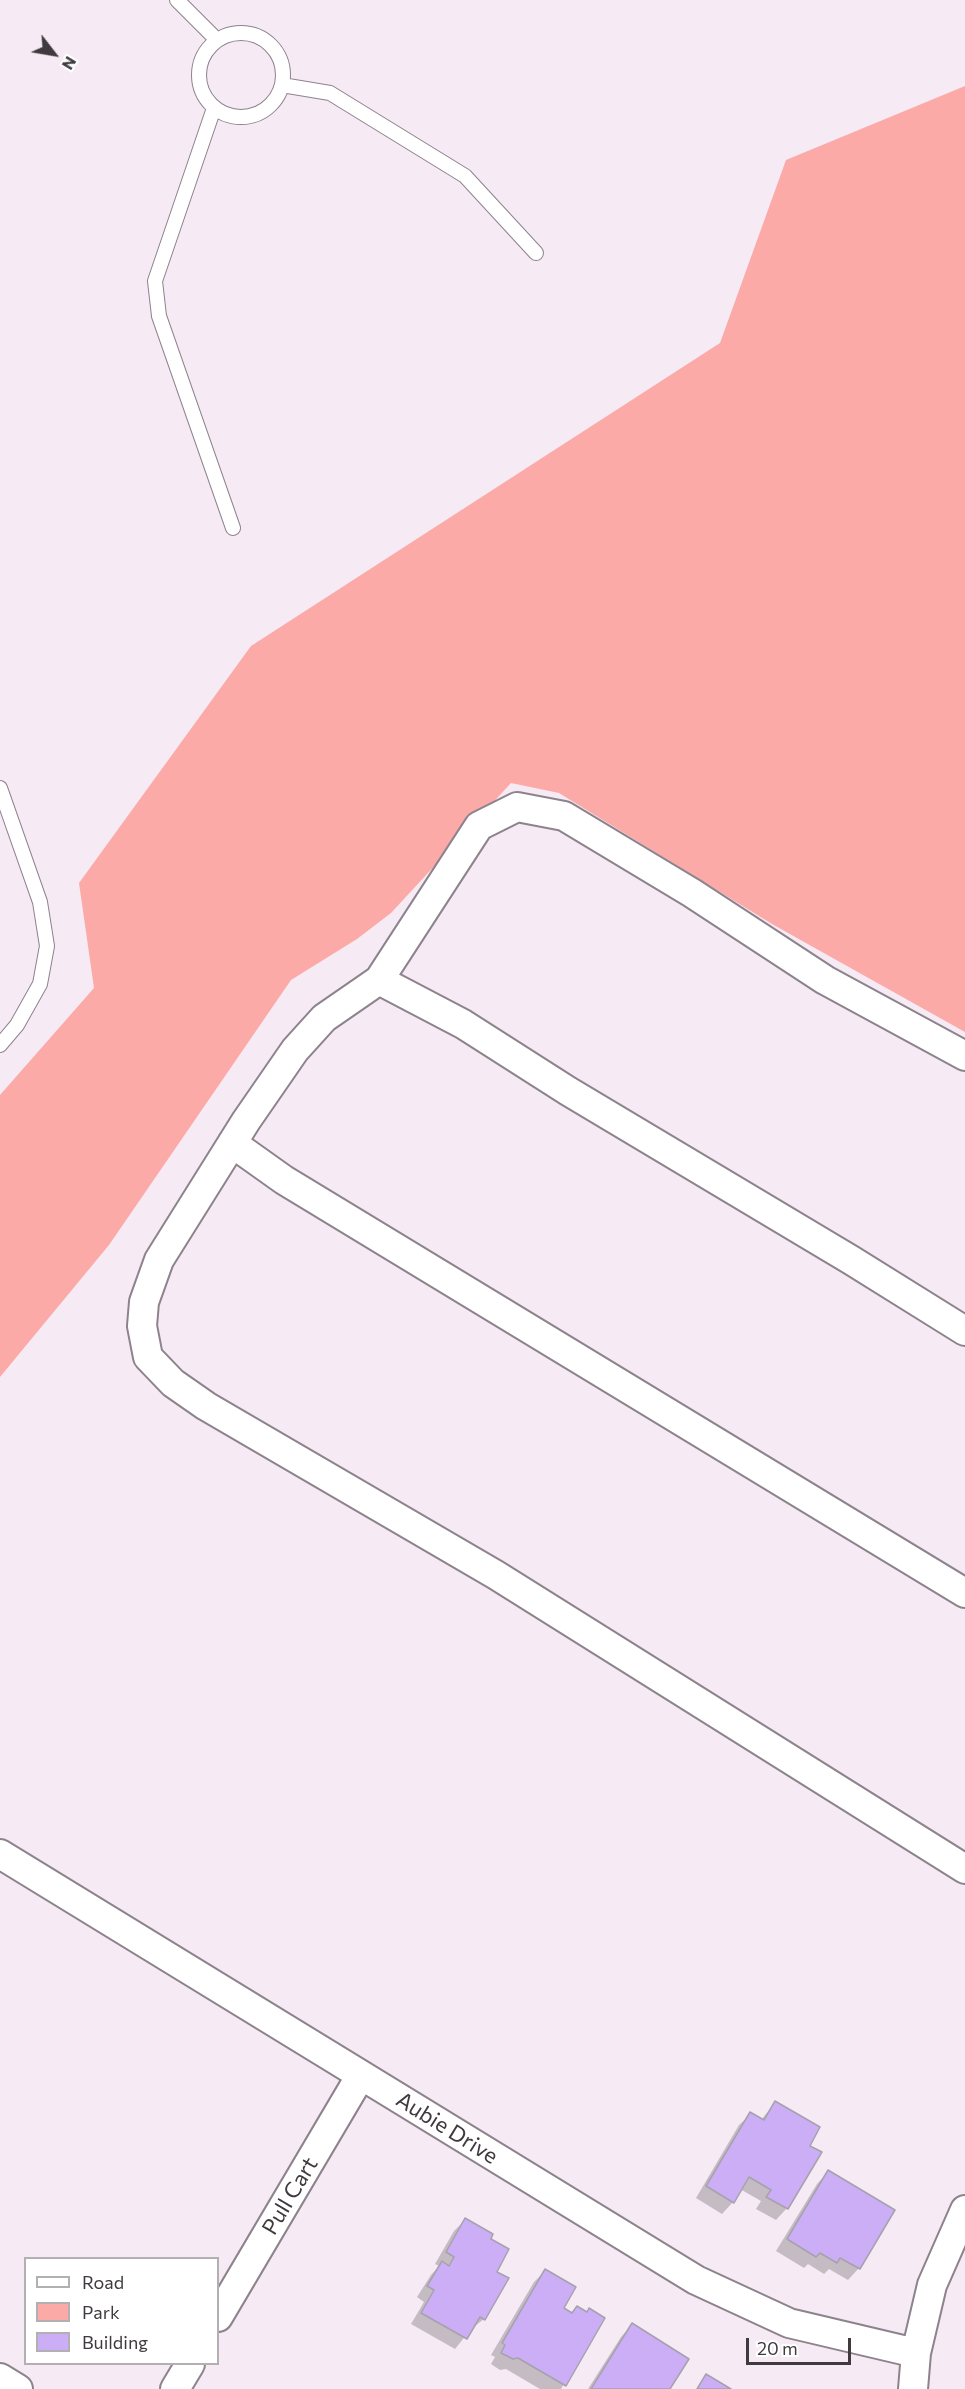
<!DOCTYPE html>
<style>
body{margin:0}
#map{position:relative;width:965px;height:2389px;overflow:hidden;background:#f6eaf4;font-family:Commissioner,sans-serif}
canvas{display:block}
.legend{position:absolute;left:24px;top:2257px;width:195px;height:108px;box-sizing:border-box;background:#fff;border:2px solid #b2b0b2;margin:0;padding:8px 10px;list-style:none;font-size:18px;color:#3f3a3e}
.legend li{display:flex;align-items:center;gap:12px;height:30px}
.legend b{width:30px;border:2px solid #b2b0b2}
.north{position:absolute;left:24px;top:24px;width:60px;height:60px;-webkit-text-stroke:4px #fff;paint-order:stroke;rotate:121deg;font-size:16px;font-weight:700;line-height:24px;text-align:center;color:#3f3a3e}
.north::after{content:'';display:block;margin:auto;width:21px;height:27px;background:#3f3a3e;clip-path:polygon(50% 0,100% 100%,50% 72%,0 100%)}
.scale{position:absolute;left:746px;top:2338px;width:105px;height:27px;box-sizing:border-box;border:3px solid #3f3a3e;border-top:0;padding-left:8px;font-size:18px;line-height:21px;white-space:nowrap;color:#3f3a3e;-webkit-text-stroke:4px #fff;paint-order:stroke}
</style>
<div id="map">
<canvas width="965" height="2389"></canvas>
<ul class="legend">
<li><b style="height:8px;background:#fff"></b>Road</li>
<li><b style="height:16px;background:#fbaaa7"></b>Park</li>
<li><b style="height:16px;background:#cbaef6"></b>Building</li>
</ul>
<div class="north">N</div>
<div class="scale">20 m</div>
</div>
<script>
const context = document.querySelector('canvas').getContext('2d');
context.lineJoin = 'round';
function paint(path, color) {
  context.fillStyle = color;
  context.fill(path, 'evenodd');
}
function toPath(rows) {
  const path = new Path2D();
  for (const r of rows) {
    if (r.length === 3) {
      path.moveTo(r[0] + r[2], r[1]);
      path.arc(r[0], r[1], r[2], 0, 2 * Math.PI);
      continue;
    }
    path.moveTo(r[0], r[1]);
    for (let i = 2; i < r.length; i += 2) path.lineTo(r[i], r[i + 1]);
  }
  return path;
}
function stroke(path, color, width, dash) {
  context.strokeStyle = color;
  context.lineWidth = width;
  context.lineCap = dash ? 'butt' : 'round';
  context.setLineDash(dash || []);
  context.stroke(path);
}
function drawText(font, color, halo, rows, align = 'center') {
  context.font = font + ' Commissioner,sans-serif';
  context.lineWidth = 4.5;
  context.setLineDash([]);
  context.textBaseline = 'middle';
  context.strokeStyle = halo;
  context.fillStyle = color;
  for (const [text, x, y, turn = 0] of rows) {
    context.save();
    context.translate(x, y);
    context.rotate((+turn || 0) * Math.PI / 180);
    context.textAlign = isNaN(turn) ? turn : align;
    if (halo) context.strokeText(text, 0, 0);
    context.fillText(text, 0, 0);
    context.restore();
  }
}
paint(toPath([
 [965,86,965,1032,772,924,559,793,511,783,391,913,357,939,291,980,109,1245,0,1377,0,1095,94,988,79,883,251,646,720,343,786,160]
]), '#fbaaa7');
paint(toPath([
 [775,2103,807,2146,787,2208,776,2220,756,2209,761,2201,740,2189,733,2202,722,2214,696,2198,739,2125,751,2114,761,2120],
 [828,2172,859,2268,848,2280,829,2269,824,2274,808,2264,804,2268,776,2251,817,2184],
 [465,2220,489,2239,495,2272,484,2319,471,2329,455,2349,411,2324,424,2302,417,2297,431,2275,439,2266,435,2264,454,2231],
 [545,2271,562,2309,570,2314,577,2307,586,2313,589,2310,603,2318,561,2389,540,2389,506,2369,500,2370,491,2364,495,2357,491,2355,534,2282],
 [632,2325,669,2389,588,2389,621,2337]
]), '#0003');
const building = toPath([
 [775,2101,820,2127,810,2146,822,2152,788,2209,766,2197,771,2190,749,2177,734,2203,706,2186,750,2112,764,2120,775,2101],
 [828,2170,895,2210,860,2269,840,2258,837,2263,820,2253,816,2257,787,2239,828,2170],
 [465,2218,493,2234,491,2239,509,2249,497,2272,509,2278,485,2320,480,2317,467,2339,421,2313,434,2290,427,2286,442,2261,449,2266,454,2257,446,2252,465,2218],
 [545,2269,576,2287,564,2308,572,2313,577,2306,587,2312,589,2308,605,2318,566,2386,518,2358,513,2359,501,2353,505,2345,502,2343,545,2269],
 [632,2323,689,2359,670,2389,591,2389,632,2323],
 [706,2374,731,2389,697,2389,706,2374]
]);
paint(building, '#cbaef6');
stroke(building, '#a6a1ad', 1.5);
const lane = toPath([
 [177,0,217,40],
 [241,75,42],
 [282,85,330,93,465,176,536,253],
 [214,108,155,281,159,316,233,528],
 [0,788,40,902,47,946,40,984,17,1025,0,1045]
]);
const street = toPath([
 [379,980,463,1024,568,1091,851,1260,965,1331],
 [965,1056,825,980,692,893,564,816,517,807,479,826,379,980,324,1018,295,1050,246,1121,159,1260,144,1302,142,1326,148,1357,173,1383,206,1406,496,1575,965,1869],
 [232,1143,284,1180,965,1593],
 [0,1854,696,2280,789,2323,916,2353],
 [218,2317,361,2075],
 [0,2378,18,2389],
 [175,2389,190,2364],
 [913,2389,916,2353,932,2285,965,2210]
]);
stroke(lane, '#8d838c', 16);
stroke(street, '#8d838c', 32);
stroke(lane, '#fff', 14);
stroke(street, '#fff', 28);
drawText('22px', '#3f3a3e', '#fff', [
 ["Aubie Drive",447,2128,32],
 ["Pull Cart",290,2196,-59]
]);
</script>
